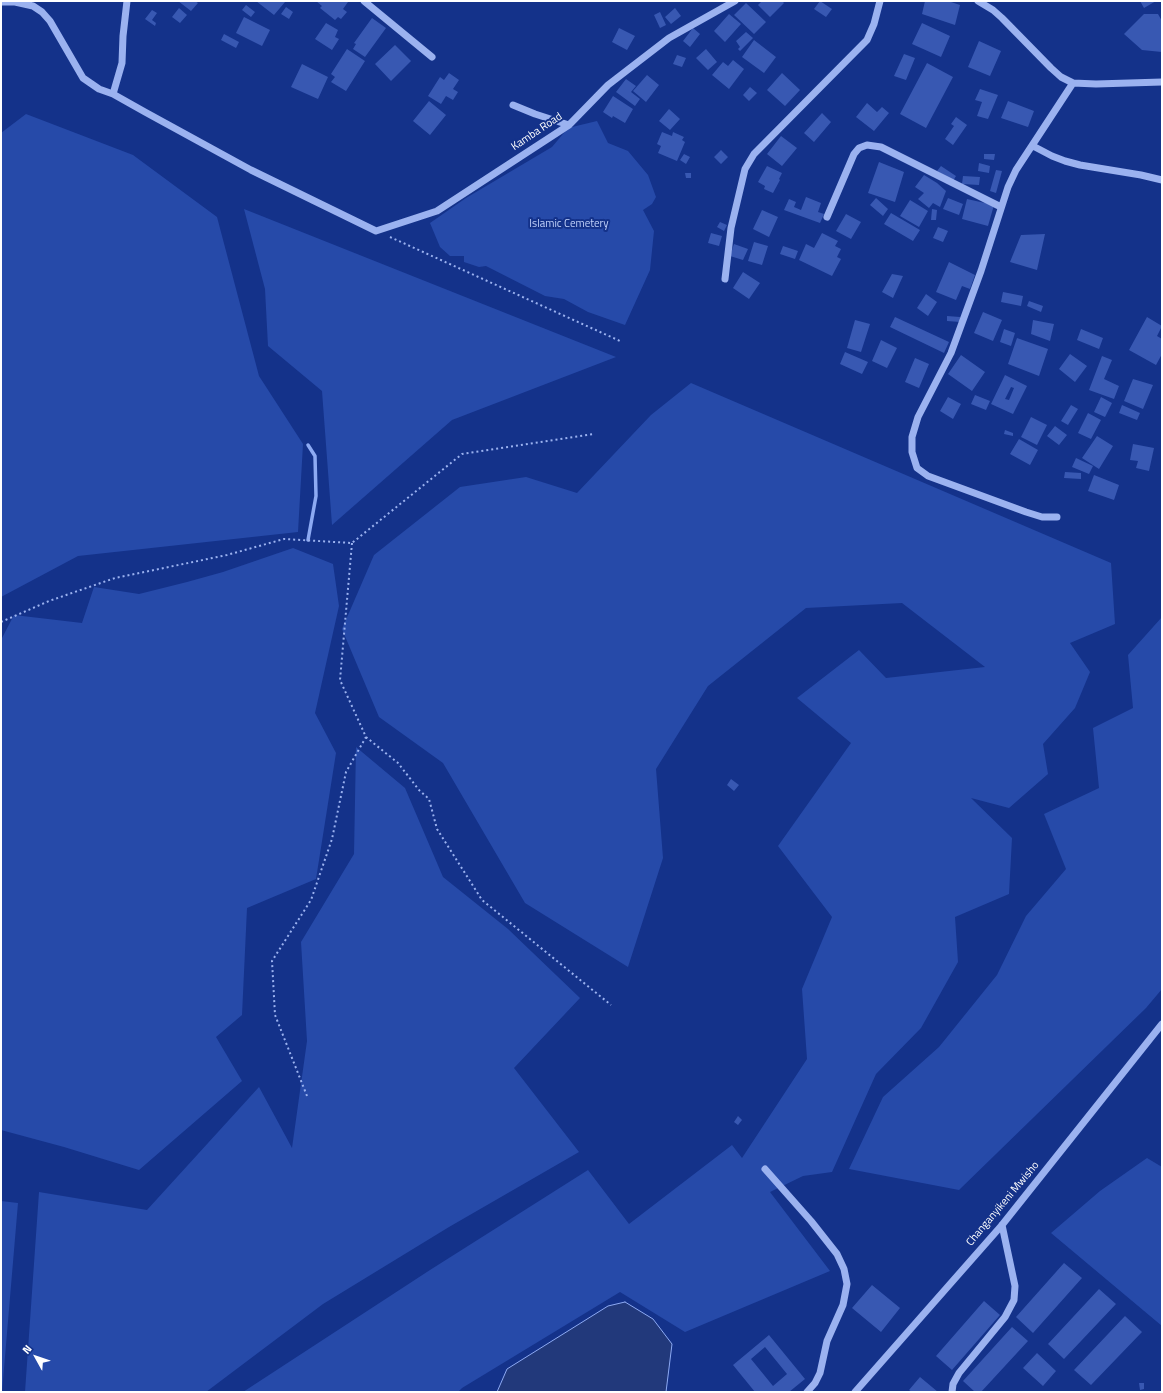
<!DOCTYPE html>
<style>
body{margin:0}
#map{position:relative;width:1163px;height:1393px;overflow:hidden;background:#14328a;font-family:"Titillium Web",sans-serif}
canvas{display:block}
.frame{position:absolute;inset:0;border:2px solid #fff;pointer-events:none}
.north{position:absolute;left:16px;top:1337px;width:40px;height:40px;-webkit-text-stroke:3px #14328a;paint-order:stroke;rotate:310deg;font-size:11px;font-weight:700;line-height:16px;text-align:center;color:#fff}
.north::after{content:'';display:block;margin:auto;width:14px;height:18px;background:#fff;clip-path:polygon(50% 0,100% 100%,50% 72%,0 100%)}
</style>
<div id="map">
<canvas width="1163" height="1393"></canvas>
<div class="frame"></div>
<div class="north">N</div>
</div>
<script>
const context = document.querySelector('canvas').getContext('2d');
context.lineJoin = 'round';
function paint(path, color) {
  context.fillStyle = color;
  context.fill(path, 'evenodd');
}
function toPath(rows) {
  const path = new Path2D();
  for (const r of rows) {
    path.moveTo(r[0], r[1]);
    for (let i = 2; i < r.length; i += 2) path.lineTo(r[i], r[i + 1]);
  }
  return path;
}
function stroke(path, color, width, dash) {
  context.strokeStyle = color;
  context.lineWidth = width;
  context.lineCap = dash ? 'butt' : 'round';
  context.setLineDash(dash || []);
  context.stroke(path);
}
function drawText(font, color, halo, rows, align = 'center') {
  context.font = font + ' "Titillium Web",sans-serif';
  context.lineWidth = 4;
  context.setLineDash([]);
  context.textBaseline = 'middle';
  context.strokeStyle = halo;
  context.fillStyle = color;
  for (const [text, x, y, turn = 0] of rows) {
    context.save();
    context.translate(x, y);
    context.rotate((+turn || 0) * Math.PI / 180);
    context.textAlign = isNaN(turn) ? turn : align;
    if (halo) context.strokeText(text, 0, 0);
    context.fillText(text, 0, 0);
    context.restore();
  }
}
paint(toPath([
 [26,114,133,155,217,217,259,376,303,444,298,532,78,556,1,597,1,133],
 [597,121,608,143,628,151,648,175,656,197,652,204,643,210,654,231,650,270,625,325,588,312,564,299,545,296,486,266,479,267,464,262,464,256,450,256,440,247,430,223,466,198,552,147,568,128],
 [244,209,616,357,452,420,332,525,322,391,268,346,265,289],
 [691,383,1111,563,1115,624,1070,643,1090,672,1075,708,1043,744,1048,774,1009,808,971,798,1012,838,1009,894,955,917,958,962,921,1028,876,1074,832,1172,803,1176,770,1192,830,1271,685,1332,620,1292,462,1388,458,1392,243,1392,430,1270,588,1170,629,1224,732,1145,742,1158,807,1059,802,989,832,917,778,846,851,743,797,698,859,650,886,678,985,667,902,603,806,608,708,686,656,769,663,858,628,967,525,903,443,763,379,717,342,629,374,555,460,487,526,477,577,493,651,415],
 [293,548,333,564,339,606,315,713,336,753,316,879,247,908,242,1015,216,1037,242,1081,139,1170,64,1147,1,1130,1,640,14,615,82,623,94,587,139,594,187,582,223,572],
 [1162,617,1162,989,1146,1008,959,1190,849,1169,883,1097,939,1047,997,975,1026,916,1066,869,1044,814,1099,788,1093,728,1133,708,1128,655],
 [356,747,405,788,443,877,508,929,580,998,514,1068,579,1152,449,1227,323,1304,206,1392,25,1392,39,1192,147,1210,259,1087,292,1148,307,1041,301,942,354,854],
 [1147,1158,1162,1167,1162,1326,1051,1233,1100,1191],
 [1,1201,18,1203,2,1392,1,1392]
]), '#264aa9');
const water = toPath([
 [625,1302,653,1319,672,1344,666,1392,497,1392,507,1369,608,1306,625,1302]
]);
paint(water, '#22397b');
stroke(water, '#8daaf3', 1);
stroke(toPath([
 [308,540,316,496,315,456,308,445]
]), '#8daaf3', 3.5);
paint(toPath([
 [178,1,195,1,198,3,191,11],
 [256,1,284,1,285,2,274,15],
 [316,1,347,1,348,2,343,9,347,12,341,19,338,17,335,20,320,8,322,6],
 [762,1,782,1,784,3,770,17,758,5],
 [820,1,832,9,826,17,814,9],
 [925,1,948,1,960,5,955,25,922,14],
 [1140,1,1156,1,1144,8],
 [746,3,766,22,754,34,734,15],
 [246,5,255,12,251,17,242,10],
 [286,7,293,12,289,19,281,14],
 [179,8,187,15,180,23,172,17],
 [675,8,681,16,671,24,665,17],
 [152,10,157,13,152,20,156,23,155,26,145,19],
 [660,12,666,25,660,28,654,15],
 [729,14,741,24,725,42,714,31],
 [1144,14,1158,14,1162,21,1162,52,1142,50,1124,34],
 [244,17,270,30,262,46,236,33],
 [372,18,386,28,365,57,353,49,356,44,354,43],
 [326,23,338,30,335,37,339,39,332,50,315,39],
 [922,23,950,36,941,57,912,44],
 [619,28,635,36,627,50,612,42],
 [693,28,700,34,690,47,683,41],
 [746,32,753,38,740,51,738,49,740,47,736,41],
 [224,34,239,42,236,48,221,40],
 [754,40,776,57,764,73,742,57],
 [979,41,1001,51,990,76,968,67],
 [395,45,411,61,391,81,375,64],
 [347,49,365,61,346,91,331,82,335,77,331,74],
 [706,49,717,62,708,70,696,58],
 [904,54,915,58,906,80,894,76],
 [677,55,686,58,682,67,673,64],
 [733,60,744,69,729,89,712,75,723,62,728,66],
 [927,63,953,77,926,128,900,114],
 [302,64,328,77,318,99,291,87],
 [449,73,459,80,453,89,458,92,453,100,446,96,441,104,428,96,440,77,444,80],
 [782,73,800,90,785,106,767,90],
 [647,75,659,85,646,102,633,91],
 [626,79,636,86,631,92,640,99,635,106,616,92],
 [750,87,757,93,749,101,743,95],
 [980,89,998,95,988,119,977,116,982,102,975,100],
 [613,96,633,109,625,123,613,116,612,118,603,112],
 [429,101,446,115,430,135,413,121],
 [1008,101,1034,111,1028,127,1001,118],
 [867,103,877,112,882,107,889,113,874,131,856,117],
 [669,109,680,119,670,130,659,121],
 [822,113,831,122,814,142,804,133],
 [956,117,967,125,953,145,945,139,954,126,951,124],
 [662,132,672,136,673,132,684,137,682,140,685,142,677,161,658,153,661,146,657,144],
 [781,136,797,148,782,166,767,154],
 [721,150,728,157,721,164,714,157],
 [684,154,690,157,686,164,680,160],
 [984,154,995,154,994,160,984,159],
 [879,162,904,172,895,202,868,193],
 [979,163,990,166,989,173,978,171],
 [767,166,782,173,779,179,780,180,773,193,764,189,765,186,758,182],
 [941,166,956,176,953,181,937,171],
 [996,170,1002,171,996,193,990,191],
 [685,173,691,173,691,178,686,178],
 [924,175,937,183,946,191,940,207,933,203,929,208,918,199,924,193,915,187],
 [963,176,980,177,979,185,962,184],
 [806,197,821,203,818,212,824,214,820,223,784,210,789,199,796,202,794,207,801,210],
 [876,198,888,209,883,216,870,205],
 [948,198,963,204,959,215,943,209],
 [967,199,994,205,988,226,962,219],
 [910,200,928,211,919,227,900,216],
 [932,209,937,210,936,220,931,220],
 [762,210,778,217,769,237,753,229],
 [891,213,920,230,913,241,884,224],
 [846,214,861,222,851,239,836,231],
 [720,222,727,225,724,231,717,227],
 [938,227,948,231,943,242,933,238],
 [711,233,722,236,719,246,708,243],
 [822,233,838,241,835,246,841,249,837,257,841,259,832,276,799,260,806,244,814,248],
 [1045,234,1037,270,1010,262,1021,235],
 [754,242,768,246,762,265,748,261],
 [734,244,748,249,743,260,730,256],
 [783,246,798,251,795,259,780,254],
 [949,262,975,275,970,289,962,286,956,300,936,292],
 [743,272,760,283,749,299,733,288],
 [892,274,903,276,893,298,882,292],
 [1003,292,1023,296,1021,306,1001,302],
 [926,294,937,302,928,316,917,308],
 [1029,301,1043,306,1041,312,1027,306],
 [983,312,1002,320,993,341,974,333],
 [947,316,960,317,960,322,947,321],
 [895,317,949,342,944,353,890,327],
 [1147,317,1162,326,1157,336,1162,339,1162,354,1156,365,1129,350],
 [855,320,870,324,861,352,847,348],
 [1033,320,1054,324,1050,341,1031,334],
 [1004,329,1015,333,1011,346,1000,342],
 [1081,329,1103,338,1099,349,1077,340],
 [1017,338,1048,349,1039,376,1008,364],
 [881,340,897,348,887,368,872,361],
 [845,352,868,362,862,374,840,364],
 [1070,354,1087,366,1075,382,1059,369],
 [961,355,985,372,972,391,948,374],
 [1102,356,1112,360,1104,379,1119,386,1114,399,1089,390],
 [915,358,929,364,919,388,905,382],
 [1005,375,1027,386,1013,414,991,404],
 [1011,387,1014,388,1009,400,1005,399],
 [1133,379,1153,385,1143,409,1124,401],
 [975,395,990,401,986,410,971,404],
 [948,397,961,404,953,419,940,411],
 [1101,397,1112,403,1105,417,1094,412],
 [1071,405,1078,409,1068,425,1061,421],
 [1122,405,1140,413,1137,420,1119,413],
 [1088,413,1101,420,1091,439,1078,433],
 [1031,417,1047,425,1037,445,1021,437],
 [1055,426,1067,435,1059,445,1047,436],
 [1005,430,1013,433,1013,436,1004,434],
 [1097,436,1113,446,1099,469,1082,458],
 [1019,439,1038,450,1030,465,1010,454],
 [1133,444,1154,448,1149,471,1136,468,1138,461,1130,460],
 [1076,458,1093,466,1089,474,1072,467],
 [1065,472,1081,473,1081,479,1064,478],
 [1094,475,1119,485,1114,500,1088,491],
 [731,779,739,785,734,791,727,785],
 [738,1116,742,1120,738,1125,734,1122],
 [1064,1263,1082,1278,1033,1333,1016,1317],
 [872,1285,900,1308,881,1332,852,1308],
 [1099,1289,1116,1304,1064,1359,1048,1344],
 [984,1301,1000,1315,952,1370,936,1356],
 [1125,1316,1142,1332,1091,1385,1074,1370],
 [1012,1327,1028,1341,981,1392,975,1392,963,1381],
 [769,1335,805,1379,789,1392,755,1392,733,1365],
 [765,1347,787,1374,773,1386,751,1359],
 [1037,1353,1056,1371,1043,1386,1023,1368],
 [920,1377,938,1392,912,1392,909,1390],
 [1139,1383,1144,1383,1144,1389,1140,1390]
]), '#3858b2');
stroke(toPath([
 [390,237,620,341],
 [352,543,340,680,366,737,398,763,419,790,429,799,437,829,482,900,611,1005],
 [1,622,49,601,115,578,227,555,284,539,352,543,462,454,593,434],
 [307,1096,275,1015,272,961,311,900,332,839,346,772,366,737]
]), '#9bb2f0', 2, [2, 3]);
stroke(toPath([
 [364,1,432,57],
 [978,1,993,10,1002,18,1051,68,1061,77,1073,83,1096,84,1162,82],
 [1,2,15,2,33,6,42,12,50,21,83,78,99,89,113,94,145,112,251,170,376,231,437,211,569,125,608,85,669,38,735,1],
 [113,94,122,63,123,36,127,1],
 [513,105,535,114,569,125],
 [1033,146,1052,156,1065,161,1080,165,1141,175,1162,180],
 [827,217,854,154,859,148,867,145,881,147,1001,207],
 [725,279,731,228,745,169,754,154,867,40,874,24,880,1],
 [1057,517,1042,517,1026,512,928,476,917,468,912,452,912,437,918,417,951,353,981,271,1008,187,1016,170,1073,83],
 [765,1169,811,1221,837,1254,844,1269,847,1284,843,1305,827,1341,820,1373,815,1383,807,1392],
 [855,1392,1002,1225,1162,1024],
 [952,1392,953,1384,959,1373,1005,1317,1014,1300,1015,1286,1002,1225]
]), '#9bb2f0', 7);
drawText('11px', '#fff', '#14328a', [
 ["Kamba Road",537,132,-34],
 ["Changanyikeni Mwisho",1003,1204,-50]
]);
drawText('11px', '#c2d2fb', '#14328a', [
 ["Islamic Cemetery",569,224]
]);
</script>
